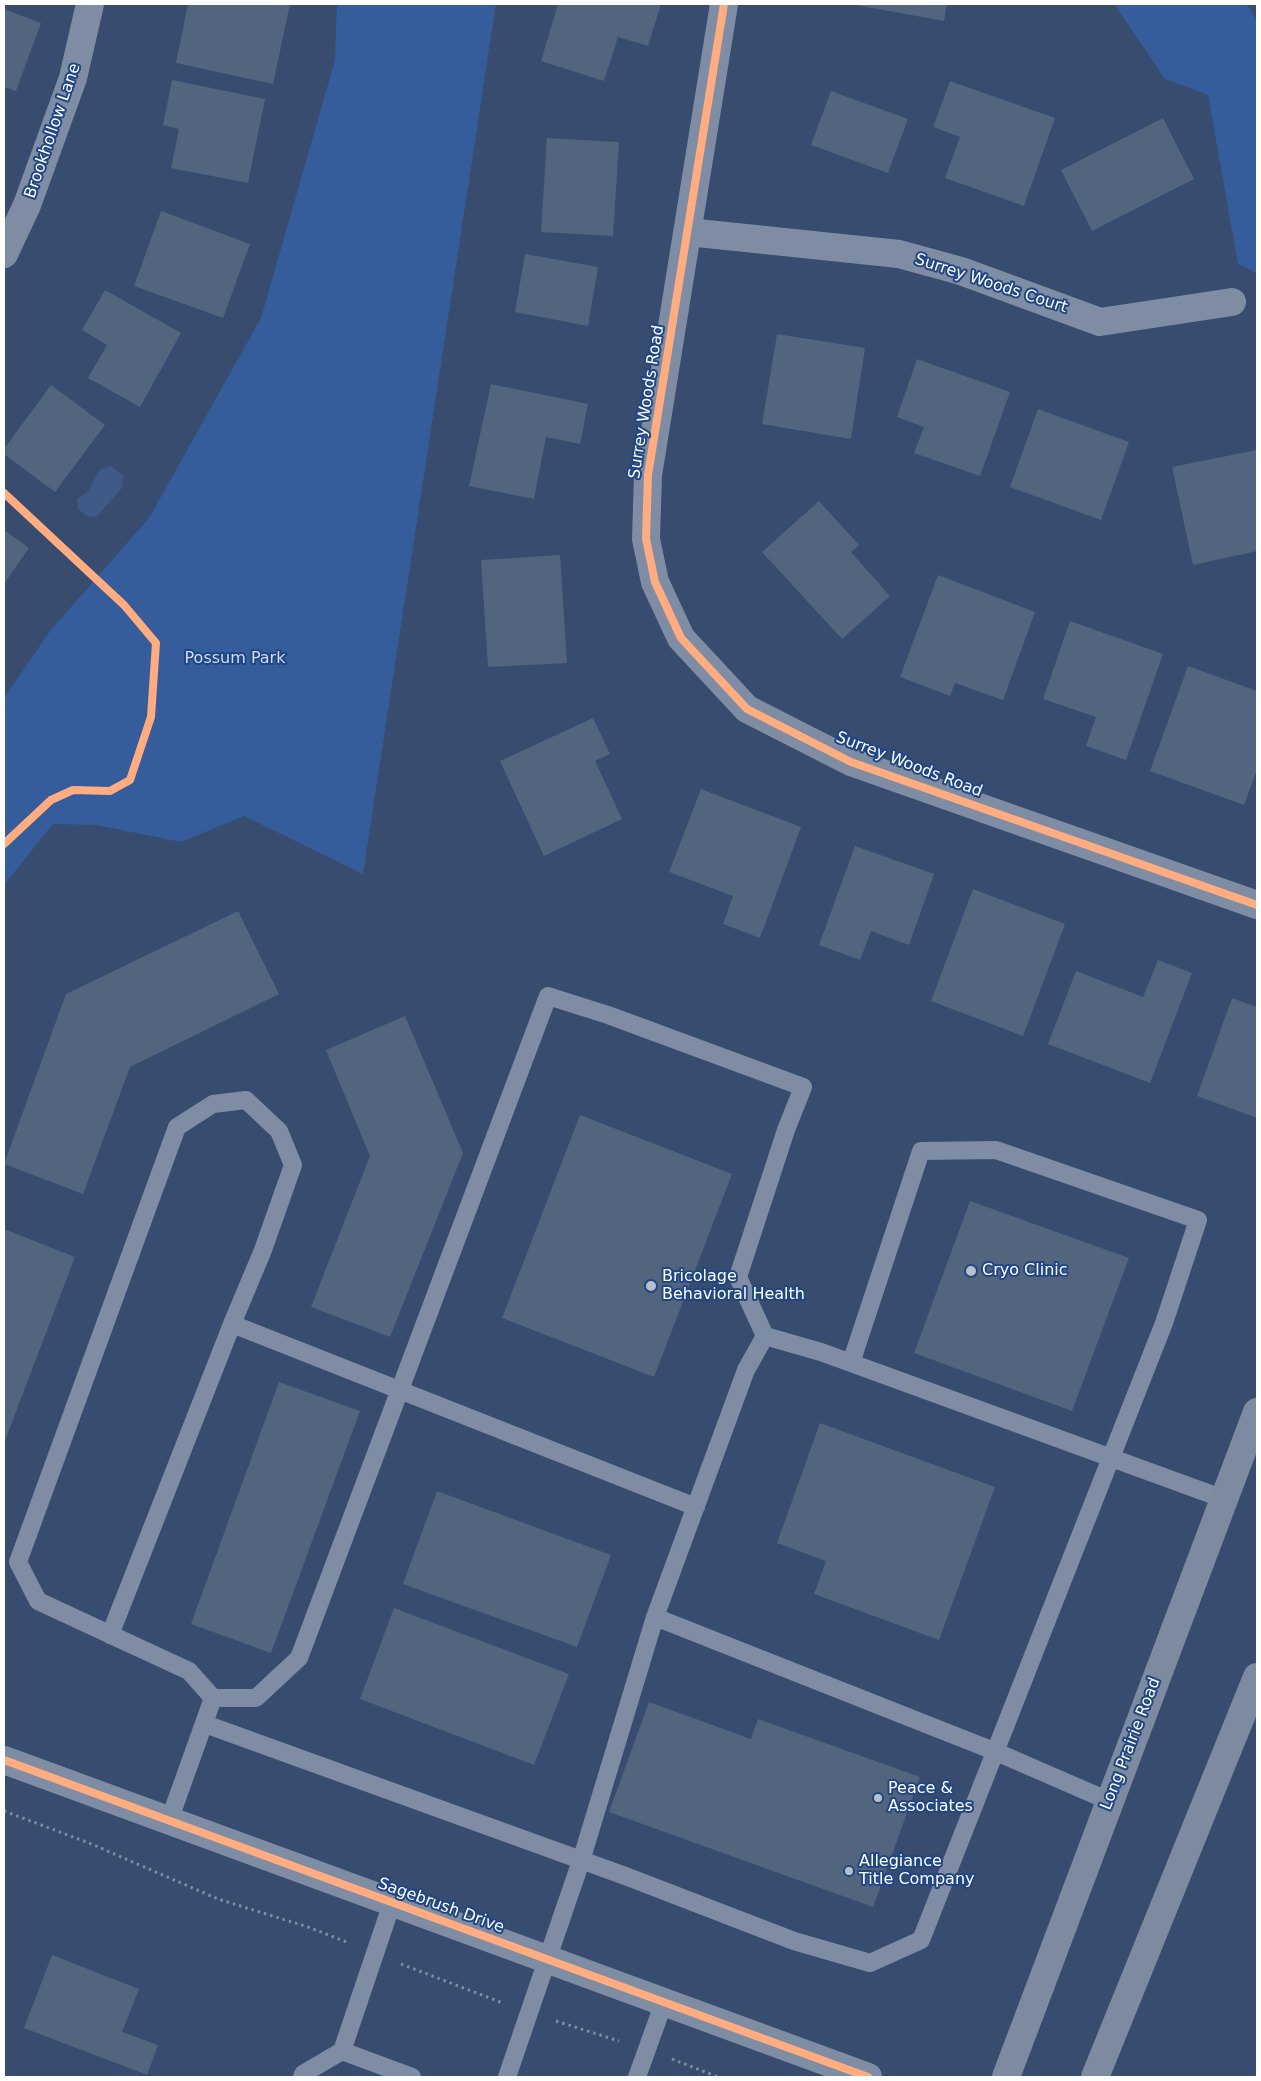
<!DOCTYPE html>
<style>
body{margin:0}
#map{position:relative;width:1261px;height:2081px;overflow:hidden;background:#374c6e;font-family:"DejaVu Sans",sans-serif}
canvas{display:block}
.frame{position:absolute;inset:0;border:5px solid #fff;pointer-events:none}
</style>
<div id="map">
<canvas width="1261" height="2081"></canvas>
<div class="frame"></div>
</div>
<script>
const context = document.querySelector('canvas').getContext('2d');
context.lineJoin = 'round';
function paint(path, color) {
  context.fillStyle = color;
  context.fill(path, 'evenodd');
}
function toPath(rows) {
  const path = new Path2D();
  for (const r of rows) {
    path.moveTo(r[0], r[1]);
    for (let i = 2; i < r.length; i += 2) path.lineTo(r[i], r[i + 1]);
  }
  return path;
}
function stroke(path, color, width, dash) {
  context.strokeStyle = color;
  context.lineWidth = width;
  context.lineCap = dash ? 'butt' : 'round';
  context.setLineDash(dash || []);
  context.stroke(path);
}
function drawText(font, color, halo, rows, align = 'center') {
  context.font = font + ' "DejaVu Sans",sans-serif';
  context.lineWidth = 4;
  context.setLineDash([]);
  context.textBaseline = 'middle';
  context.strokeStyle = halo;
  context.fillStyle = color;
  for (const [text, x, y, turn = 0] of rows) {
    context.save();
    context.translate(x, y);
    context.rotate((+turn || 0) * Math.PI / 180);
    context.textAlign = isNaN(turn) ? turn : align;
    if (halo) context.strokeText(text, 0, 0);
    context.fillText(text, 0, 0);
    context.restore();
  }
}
paint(toPath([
 [337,4,496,4,363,874,244,816,181,842,96,825,53,824,4,885,4,698,50,631,149,518,261,318,335,60],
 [1114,4,1247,4,1257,21,1257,273,1238,264,1208,95,1165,79]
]), '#355c9b');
paint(toPath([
 [110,466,123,475,122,488,97,516,88,517,78,509,77,499,88,492,99,470]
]), '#3f5a86');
paint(toPath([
 [188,4,290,4,273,84,176,63],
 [558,4,661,4,648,46,618,37,604,81,541,61],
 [850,4,947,4,944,21],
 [4,9,41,23,16,91,4,87],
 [172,80,265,99,248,183,171,168,179,129,163,125],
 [950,81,1055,118,1024,206,945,178,960,137,933,127],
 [831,91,908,119,888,173,811,145],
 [1163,118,1194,179,1092,231,1061,170],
 [547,138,619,142,613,236,541,232],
 [161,211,250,244,223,318,134,286],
 [525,254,598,267,588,326,515,312],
 [105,290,181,333,140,407,88,378,107,345,82,330],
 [777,334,865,348,851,439,762,424],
 [917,359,1010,392,980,476,914,453,924,427,897,417],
 [491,384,588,404,580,444,546,437,534,499,469,486],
 [51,385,105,425,55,492,4,454,4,449],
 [1038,409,1129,442,1101,520,1010,487],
 [1257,450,1257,551,1193,565,1172,467],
 [819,501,859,545,851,552,890,596,842,639,762,552],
 [4,530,29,548,4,584],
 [560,555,567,663,488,667,481,560],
 [938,575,1035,612,1003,700,955,683,950,696,900,677],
 [1070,621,1163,654,1126,760,1086,746,1096,717,1043,699],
 [1188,666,1257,691,1257,770,1244,805,1150,771],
 [593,718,610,754,595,761,622,819,544,856,500,761],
 [701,789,801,827,760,938,723,924,733,896,669,872],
 [855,846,934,874,909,945,871,931,860,960,819,945],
 [973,889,1065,924,1023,1036,931,1001],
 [238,911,279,994,130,1067,83,1194,4,1164,66,994],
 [1158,960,1192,973,1150,1083,1048,1044,1076,971,1143,997],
 [1232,998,1257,1007,1257,1118,1197,1096],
 [405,1016,463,1153,390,1337,311,1307,370,1156,326,1050],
 [580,1115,732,1174,654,1377,502,1318],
 [970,1201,1129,1258,1072,1411,914,1353],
 [4,1229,75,1257,4,1443],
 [279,1382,360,1411,271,1653,191,1624],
 [820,1423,995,1487,939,1640,814,1594,826,1561,777,1543],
 [437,1491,611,1555,577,1647,403,1584],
 [394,1608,569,1674,534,1765,360,1699],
 [649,1702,751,1739,758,1719,920,1777,873,1907,609,1812],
 [52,1955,139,1989,122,2032,158,2045,147,2075,24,2028]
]), '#53647f');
stroke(toPath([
 [4,493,124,605,156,643,151,717,130,780,110,791,73,790,51,800,4,844],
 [4,1811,89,1843,218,1899,308,1927,349,1943],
 [401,1964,503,2003],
 [556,2021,619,2041],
 [672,2059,718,2077]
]), '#7e8da4', 3, [2.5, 4]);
stroke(toPath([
 [232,1324,696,1507],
 [655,1617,994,1751,1109,1801],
 [110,1635,232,1324,263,1250,293,1165,279,1131,246,1100,213,1104,177,1127,18,1562,38,1601,122,1640,189,1671,213,1698],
 [205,1724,628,1877,794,1941,870,1963,921,1940,1164,1323,1198,1220,996,1150,921,1151,851,1363],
 [169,1821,213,1698,256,1698,299,1658,548,996,608,1015,803,1087,786,1130,738,1277,765,1336],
 [342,2051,412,2077],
 [302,2077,303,2074,342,2051,392,1903],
 [507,2077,581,1861,655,1617,746,1370,765,1336,821,1352,1224,1499],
 [637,2077,664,2002]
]), '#7e8da4', 18);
stroke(toPath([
 [724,4,648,475,646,539,655,582,681,638,747,709,851,762,1257,905],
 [688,232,899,254,961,271,1100,322,1232,302],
 [4,254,27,205,73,78,90,4]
]), '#7e8da4', 28);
stroke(toPath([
 [4,1760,868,2077]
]), '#7e8da4', 28);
stroke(toPath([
 [1006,2077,1257,1412],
 [1095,2077,1257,1677]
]), '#7d8ba1', 28);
stroke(toPath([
 [724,4,648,475,646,539,655,582,681,638,747,709,851,762,1257,905],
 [4,493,124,605,156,643,151,717,130,780,110,791,73,790,51,800,4,844],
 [4,1760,868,2077]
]), '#ffac80', 8);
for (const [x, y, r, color] of [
 [971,1271,6,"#b9c0cc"],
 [651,1286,6,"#b9c0cc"],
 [878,1798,5,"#b9c0cc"],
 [849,1871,5,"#b9c0cc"]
]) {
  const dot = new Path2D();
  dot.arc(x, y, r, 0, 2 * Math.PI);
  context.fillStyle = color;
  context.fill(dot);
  stroke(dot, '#214684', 2);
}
drawText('16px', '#fff', '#214684', [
 ["Brookhollow Lane",53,131,-71],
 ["Surrey Woods Court",991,284,18],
 ["Surrey Woods Road",647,402,-81],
 ["Surrey Woods Road",909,765,21],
 ["Long Prairie Road",1131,1744,-69],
 ["Sagebrush Drive",441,1906,20]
]);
drawText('16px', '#cedef7', '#214684', [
 ["Possum Park",235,659]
]);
drawText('16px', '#fff', '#214684', [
 ["Cryo Clinic",982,1271],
 ["Bricolage",662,1277],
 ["Behavioral Health",662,1295],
 ["Peace &",888,1789],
 ["Associates",888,1807],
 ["Allegiance",859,1862],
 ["Title Company",859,1880]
], 'left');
</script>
